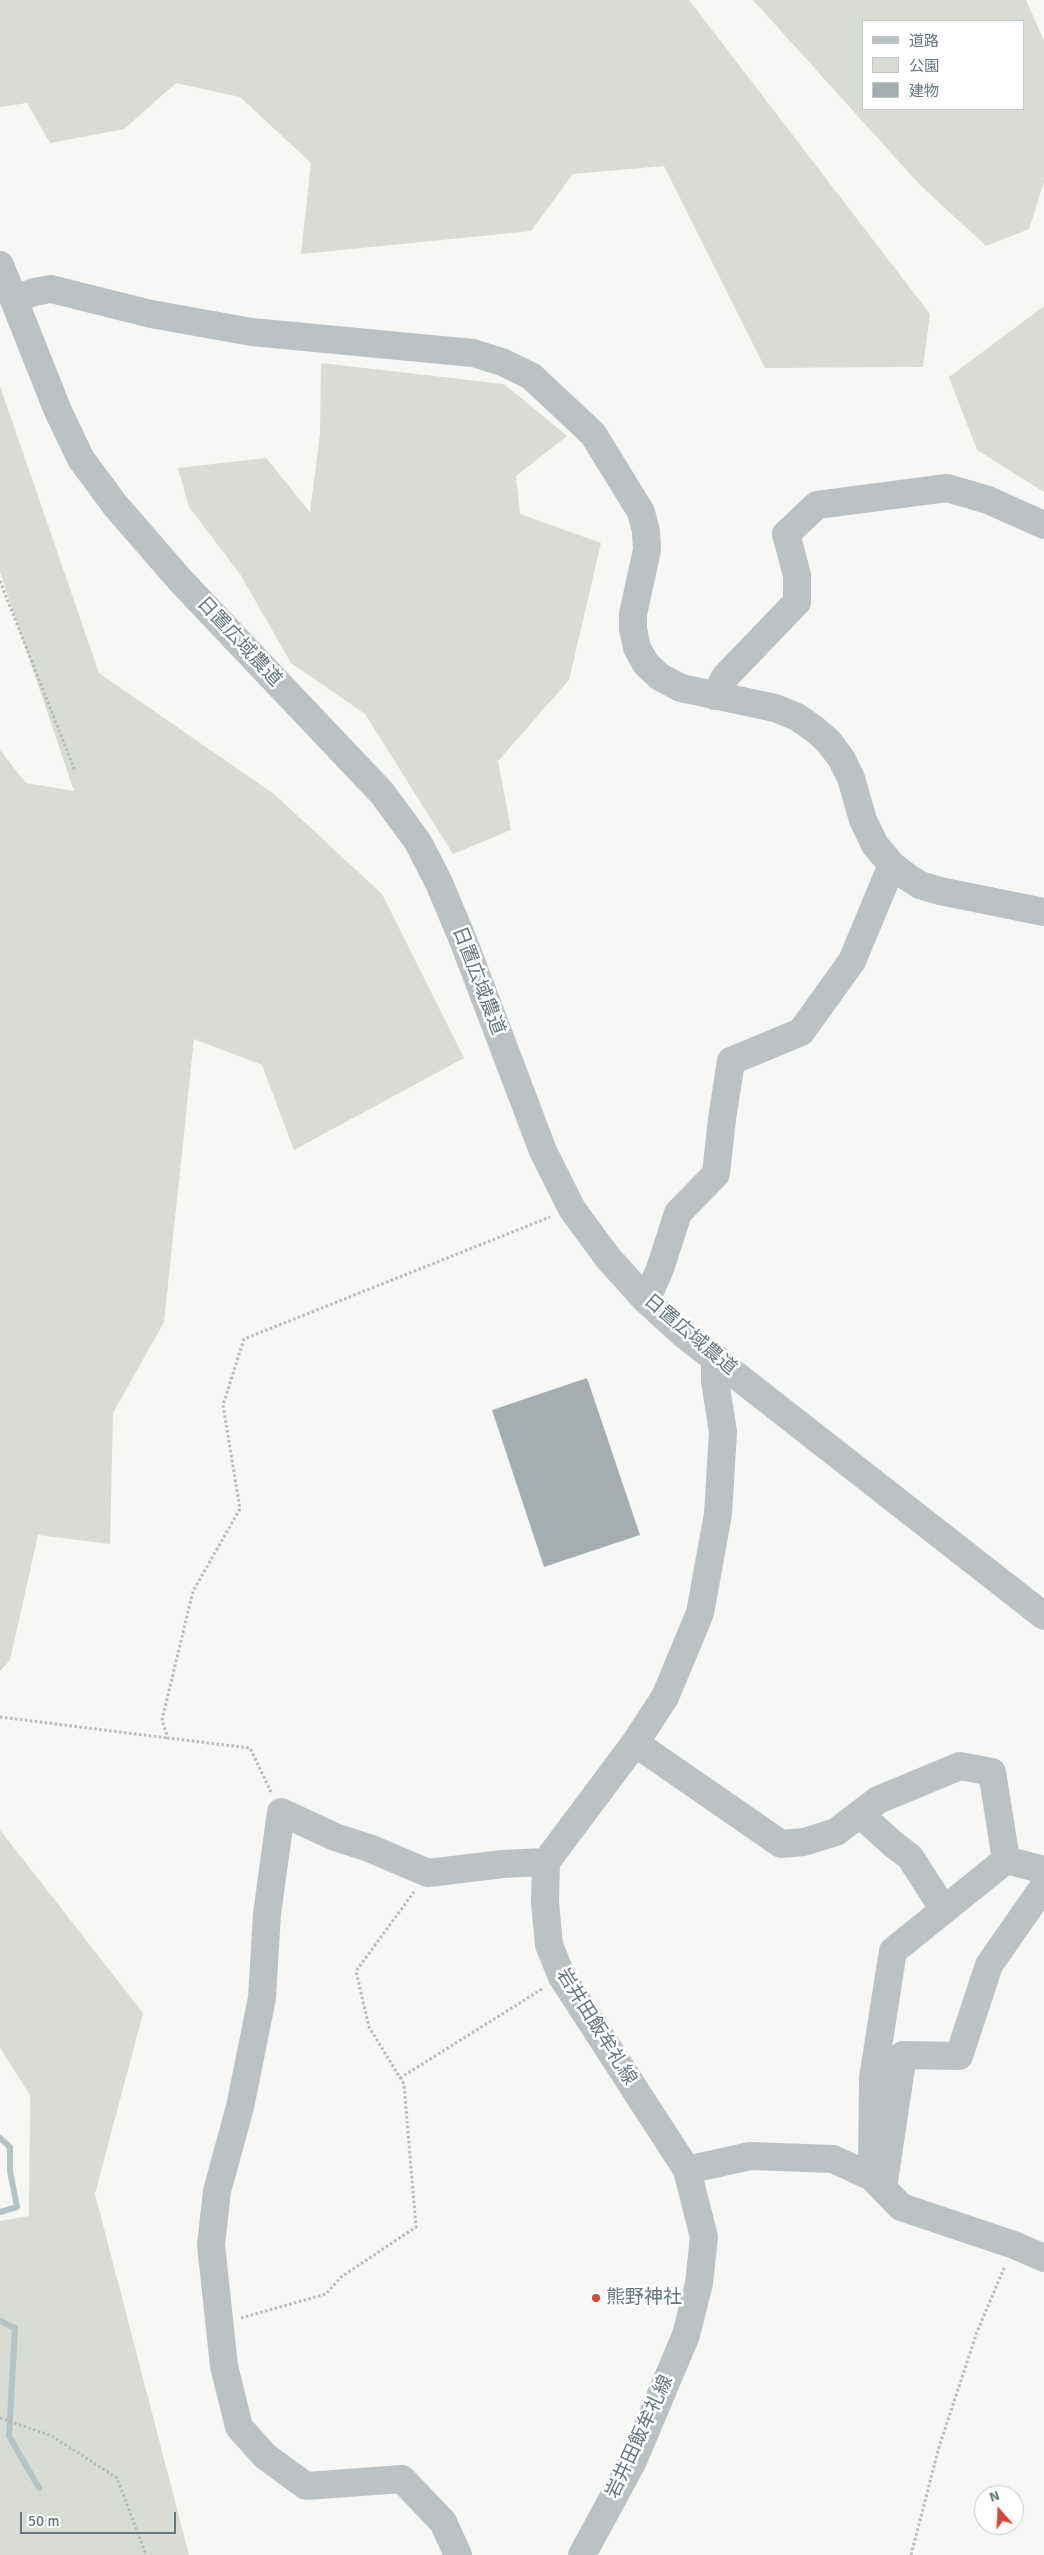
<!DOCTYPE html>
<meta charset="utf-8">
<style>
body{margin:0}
#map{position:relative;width:1044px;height:2555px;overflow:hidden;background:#f7f7f5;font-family:Signika,"Noto Sans JP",sans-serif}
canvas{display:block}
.legend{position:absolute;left:862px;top:20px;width:162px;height:90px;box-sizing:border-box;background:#fff;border:1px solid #c1c8cb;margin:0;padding:6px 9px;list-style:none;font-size:15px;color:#65767d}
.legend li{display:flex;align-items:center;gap:10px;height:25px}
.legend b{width:25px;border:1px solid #c1c8cb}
.north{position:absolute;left:974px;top:2485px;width:50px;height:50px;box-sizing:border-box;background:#fff;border:1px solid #c1c8cb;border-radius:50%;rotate:341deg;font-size:14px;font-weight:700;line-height:20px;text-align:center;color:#65767d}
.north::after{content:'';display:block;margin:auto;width:18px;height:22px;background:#d2493a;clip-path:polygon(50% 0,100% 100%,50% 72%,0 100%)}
.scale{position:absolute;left:20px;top:2512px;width:156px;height:22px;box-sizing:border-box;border:2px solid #65767d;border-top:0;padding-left:6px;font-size:15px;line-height:18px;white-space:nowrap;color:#65767d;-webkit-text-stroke:4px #fff;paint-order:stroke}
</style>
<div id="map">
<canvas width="1044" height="2555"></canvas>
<ul class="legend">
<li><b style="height:6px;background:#bcc2c4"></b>道路</li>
<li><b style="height:14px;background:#d8dcd4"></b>公園</li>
<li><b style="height:14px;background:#a4aeb1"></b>建物</li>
</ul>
<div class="north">N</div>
<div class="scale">50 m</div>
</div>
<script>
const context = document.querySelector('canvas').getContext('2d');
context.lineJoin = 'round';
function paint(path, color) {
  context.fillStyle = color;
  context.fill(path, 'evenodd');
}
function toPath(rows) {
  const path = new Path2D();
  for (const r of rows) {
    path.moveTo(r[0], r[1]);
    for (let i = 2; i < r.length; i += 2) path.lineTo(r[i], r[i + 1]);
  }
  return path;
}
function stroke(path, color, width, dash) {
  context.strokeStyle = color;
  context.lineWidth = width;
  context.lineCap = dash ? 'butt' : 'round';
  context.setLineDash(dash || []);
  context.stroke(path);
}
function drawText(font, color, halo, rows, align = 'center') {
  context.font = font + ' Signika,"Noto Sans JP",sans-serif';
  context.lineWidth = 5;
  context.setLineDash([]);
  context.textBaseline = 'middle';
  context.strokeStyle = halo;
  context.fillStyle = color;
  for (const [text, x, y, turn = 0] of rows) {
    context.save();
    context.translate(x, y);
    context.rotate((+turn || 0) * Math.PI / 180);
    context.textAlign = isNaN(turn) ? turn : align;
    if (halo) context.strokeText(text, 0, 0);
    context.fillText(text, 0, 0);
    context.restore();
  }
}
paint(toPath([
 [0,0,689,0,930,314,923,367,765,368,664,166,573,174,531,231,301,254,311,163,240,97,176,83,124,129,50,143,27,103,0,107],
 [753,0,1026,0,1044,41,1044,182,1029,229,986,246,920,185],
 [1023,21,1023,109,863,109,863,21],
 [1044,306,1044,492,977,450,949,377],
 [321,363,504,384,567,436,516,476,520,514,601,543,569,680,498,761,511,830,453,854,365,714,291,663,240,574,189,507,178,468,266,458,310,512,320,434],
 [0,386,99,673,274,794,382,894,464,1058,294,1150,262,1065,194,1039,164,1322,113,1413,110,1544,38,1535,10,1660,0,1671,0,750,26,783,74,791,0,572],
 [0,1830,143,2013,95,2194,189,2555,0,2555,0,2221,29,2216,30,2095,0,2048]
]), '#d8dcd4');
stroke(toPath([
 [0,2138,10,2147,10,2171,17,2207,0,2212],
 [0,2321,15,2328,9,2436,39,2488]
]), '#b6c3c5', 6);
paint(toPath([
 [587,1378,640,1535,544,1567,492,1410]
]), '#a4aeb1');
stroke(toPath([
 [0,581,75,771],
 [0,1717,168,1738],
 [271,1792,250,1748,168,1738,162,1720,193,1591,240,1509,223,1405,244,1339,550,1217],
 [400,2078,542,1989],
 [241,2318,326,2294,341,2277,416,2227,404,2084,369,2027,356,1971,414,1892],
 [0,2418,52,2436,117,2478,146,2555],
 [911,2555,939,2447,977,2332,1005,2266]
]), '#b7bbbd', 3, [2.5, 2.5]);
stroke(toPath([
 [0,265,58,411,81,459,115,505,181,581,382,793,418,842,439,883,463,940,543,1151,572,1209,608,1258,646,1300,682,1333,1044,1616],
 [14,300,34,292,51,289,151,314,252,332,473,353,502,362,531,376,593,434,641,512,646,531,647,550,633,614,633,629,637,648,646,664,660,677,681,688,775,708,797,717,813,728,828,741,841,758,851,778,863,820,875,845,892,865,906,876,920,885,940,891,1044,912],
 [715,696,725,677,797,602,797,575,786,534,817,505,947,488,988,500,1044,525],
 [646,1300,660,1269,678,1213,716,1174,722,1119,731,1061,801,1032,852,961,892,865],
 [635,1743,781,1844,804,1842,836,1832,878,1800,960,1766,992,1772,1006,1860,1044,1870],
 [860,1814,893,1844,910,1857,944,1910],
 [872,2167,873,2078,893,1951,1006,1860],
 [687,2170,750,2156,833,2159,872,2177,901,2207,1014,2245,1044,2258],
 [883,2188,903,2055,959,2056,989,1965,1044,1886],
 [458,2555,443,2522,402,2479,306,2486,265,2456,239,2427,224,2366,211,2245,217,2191,240,2107,262,1998,267,1914,281,1812,335,1837,369,1848,428,1873,503,1864,546,1862],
 [582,2555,633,2461,686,2335,699,2283,704,2237,687,2170,562,1977,549,1945,545,1902,546,1862,635,1743,665,1697,700,1613,718,1514,723,1432,715,1381,715,1357]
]), '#bcc2c4', 28);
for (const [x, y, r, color] of [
 [596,2298,5,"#d2493a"]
]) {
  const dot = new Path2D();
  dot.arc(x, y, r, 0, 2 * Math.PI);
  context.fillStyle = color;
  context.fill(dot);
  stroke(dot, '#fff', 2);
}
drawText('19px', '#65767d', '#fff', [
 ["日置広域農道",239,642,47],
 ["日置広域農道",478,981,69],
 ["日置広域農道",690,1335,40],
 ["岩井田飯牟礼線",596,2027,58],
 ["岩井田飯牟礼線",640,2437,-65]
]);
drawText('19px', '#65767d', '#fff', [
 ["熊野神社",606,2298]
], 'left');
</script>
